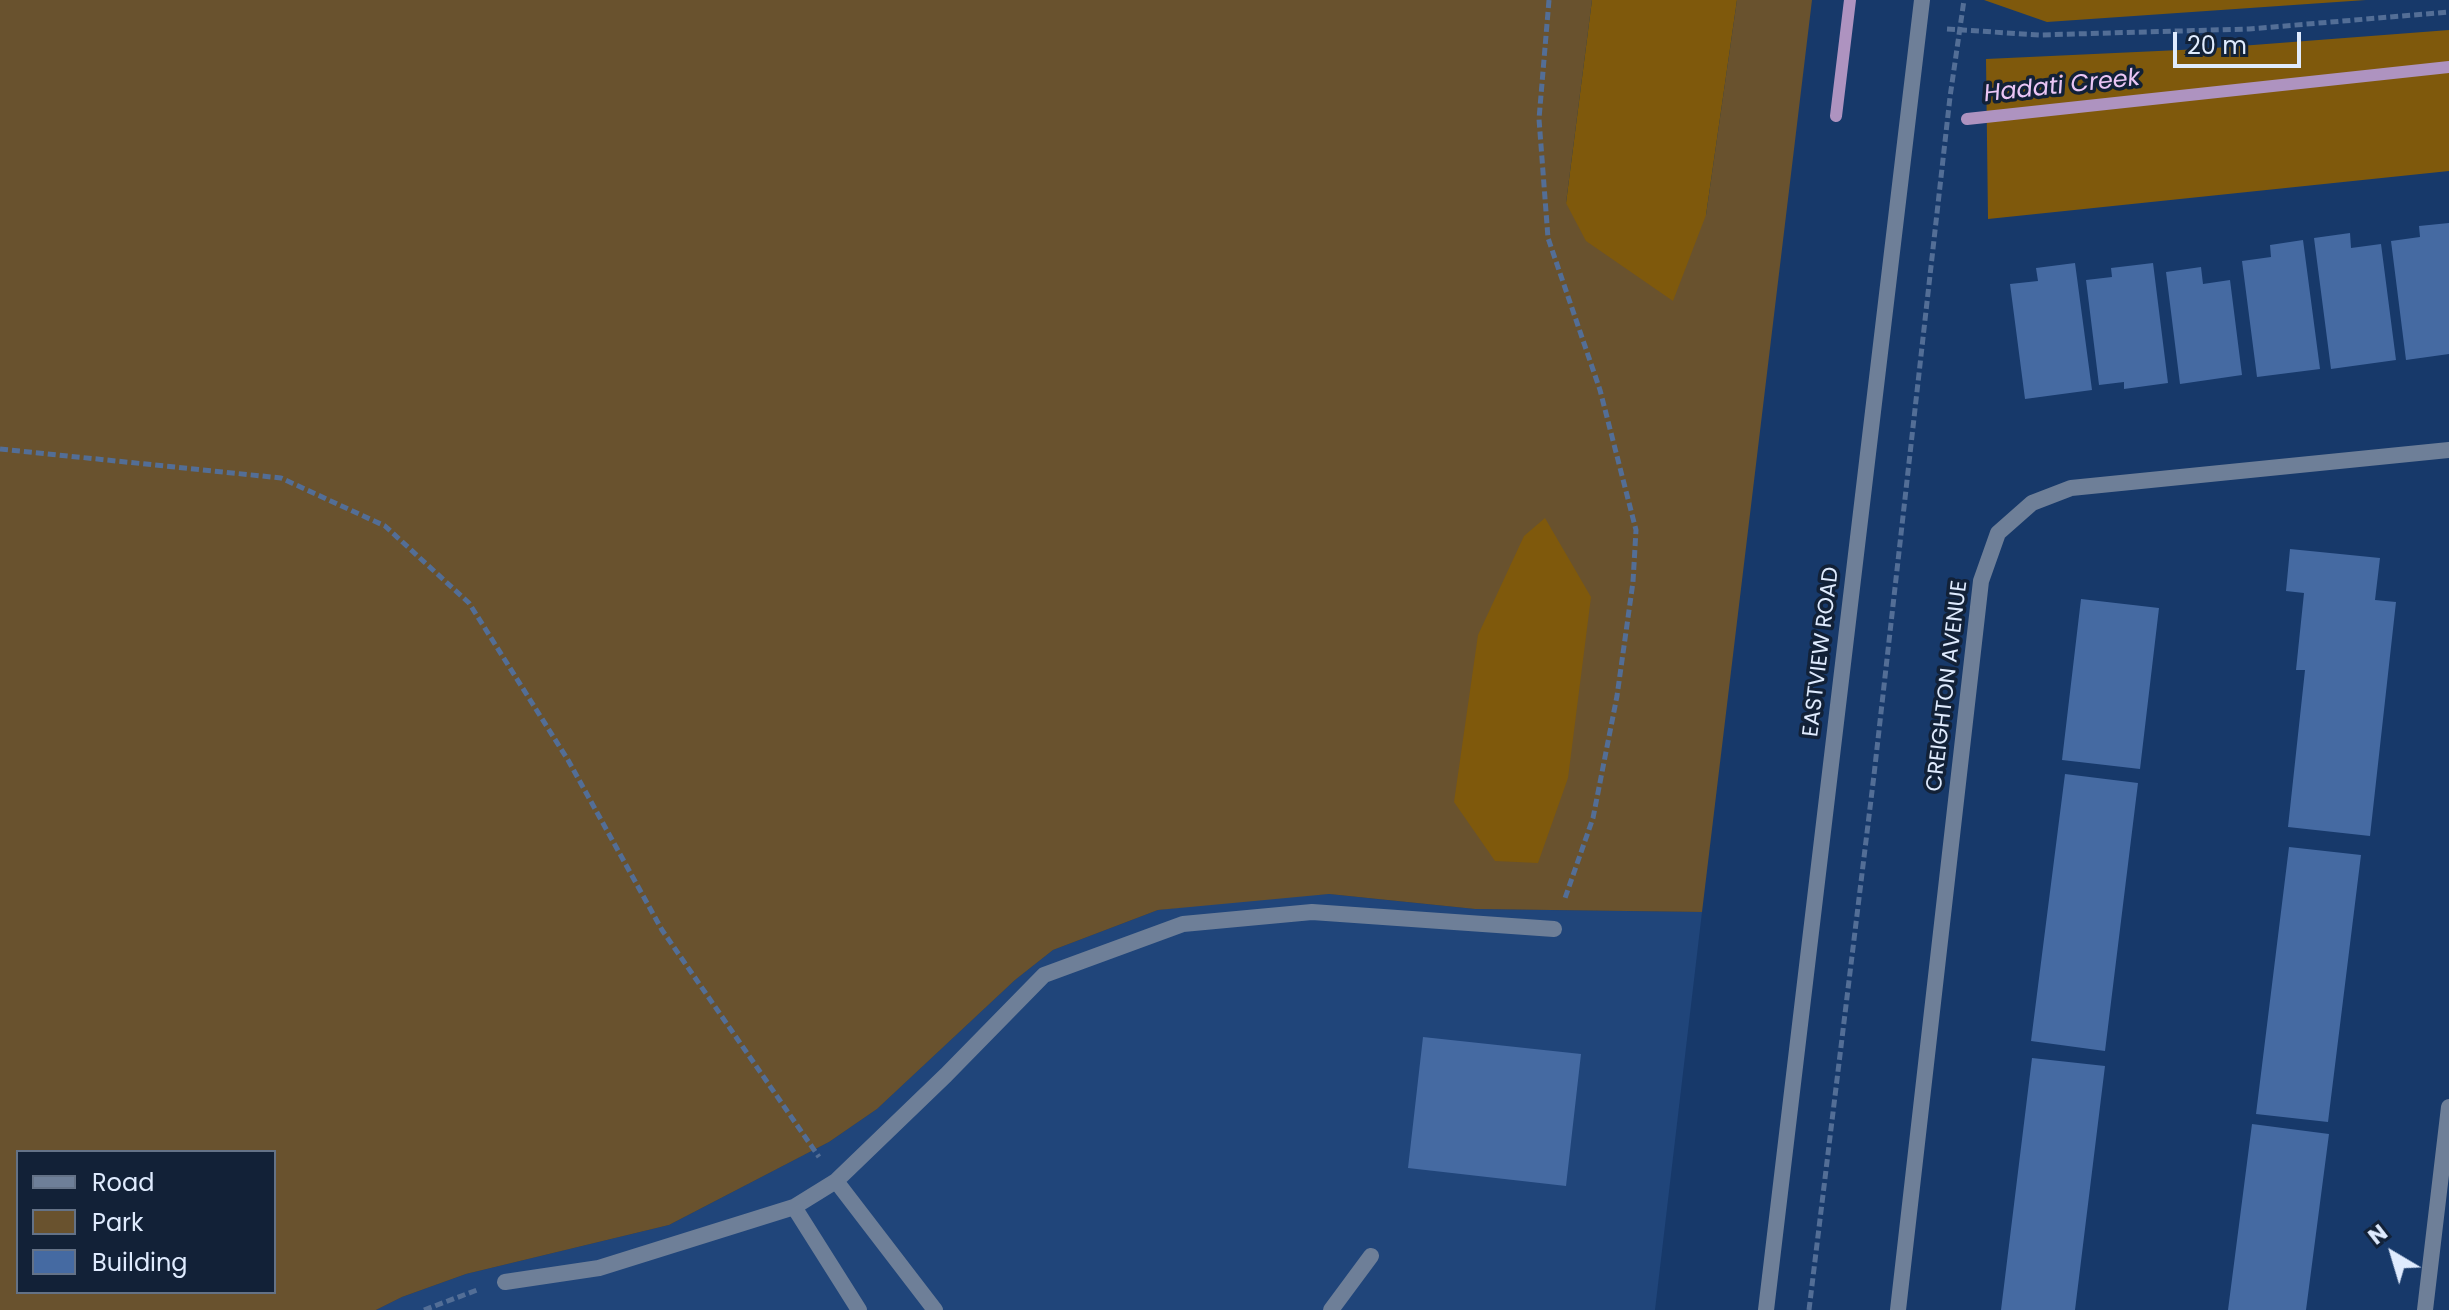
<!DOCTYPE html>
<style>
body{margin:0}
#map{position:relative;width:2449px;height:1310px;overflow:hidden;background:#17396a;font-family:Poppins,sans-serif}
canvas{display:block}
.legend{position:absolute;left:16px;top:1150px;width:260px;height:144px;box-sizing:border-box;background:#122137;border:2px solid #647287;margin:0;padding:10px 14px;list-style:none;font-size:24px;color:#dfebfe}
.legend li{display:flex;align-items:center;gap:16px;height:40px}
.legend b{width:40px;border:2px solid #647287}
.north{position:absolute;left:2353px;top:1214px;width:80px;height:80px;-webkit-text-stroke:6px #122137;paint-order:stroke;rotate:322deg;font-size:22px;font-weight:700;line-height:32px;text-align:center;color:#dfebfe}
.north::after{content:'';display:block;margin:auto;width:28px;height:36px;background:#dfebfe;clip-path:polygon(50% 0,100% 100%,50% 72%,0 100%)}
.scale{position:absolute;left:2173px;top:32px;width:128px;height:36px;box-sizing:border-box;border:4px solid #dfebfe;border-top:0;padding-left:10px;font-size:24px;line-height:28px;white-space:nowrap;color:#dfebfe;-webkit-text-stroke:6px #122137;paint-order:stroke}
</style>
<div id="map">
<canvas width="2449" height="1310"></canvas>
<ul class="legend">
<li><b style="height:10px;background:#6e7f98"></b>Road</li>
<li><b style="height:22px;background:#69522e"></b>Park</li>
<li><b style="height:22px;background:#456aa2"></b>Building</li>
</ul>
<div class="north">N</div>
<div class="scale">20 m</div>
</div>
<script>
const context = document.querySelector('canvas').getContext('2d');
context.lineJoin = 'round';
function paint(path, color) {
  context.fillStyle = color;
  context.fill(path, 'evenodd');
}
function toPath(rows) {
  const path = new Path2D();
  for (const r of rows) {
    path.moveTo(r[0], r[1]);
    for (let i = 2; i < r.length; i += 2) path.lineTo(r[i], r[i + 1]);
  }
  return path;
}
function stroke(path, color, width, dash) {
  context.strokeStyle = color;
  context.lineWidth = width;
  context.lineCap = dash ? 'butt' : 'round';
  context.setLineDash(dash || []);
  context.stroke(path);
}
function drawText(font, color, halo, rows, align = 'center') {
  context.font = font + ' Poppins,sans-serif';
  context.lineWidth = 7;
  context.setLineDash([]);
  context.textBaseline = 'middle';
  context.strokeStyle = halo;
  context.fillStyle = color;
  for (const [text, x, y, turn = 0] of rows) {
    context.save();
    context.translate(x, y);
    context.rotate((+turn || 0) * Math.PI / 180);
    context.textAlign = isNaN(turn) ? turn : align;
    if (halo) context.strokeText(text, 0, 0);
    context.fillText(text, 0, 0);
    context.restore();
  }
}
paint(toPath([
 [1329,894,1475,909,1702,912,1655,1310,376,1310,402,1297,466,1274,669,1225,829,1142,877,1109,1015,980,1053,950,1158,910,1272,896]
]), '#20457a');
paint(toPath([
 [0,0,1592,0,1566,203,1706,215,1737,0,1812,0,1702,912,1475,909,1329,894,1158,910,1053,950,1015,980,877,1109,829,1142,669,1225,466,1274,402,1297,376,1310,0,1310],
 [18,1152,274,1152,274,1292,18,1292]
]), '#69522e');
paint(toPath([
 [1592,0,1737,0,1706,215,1673,301,1586,241,1566,203],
 [1984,0,2366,0,2047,22],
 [2449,30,2449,171,1988,219,1986,59,2201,49],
 [1545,518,1591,597,1568,778,1538,863,1495,861,1454,802,1478,635,1524,536]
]), '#7f590c');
stroke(toPath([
 [1836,116,1850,0],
 [1967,119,2449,67]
]), '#ae93c0', 12);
paint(toPath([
 [2449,223,2449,354,2406,360,2391,241,2420,237,2419,226],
 [2350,233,2351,248,2381,244,2396,360,2331,369,2314,238],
 [2303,240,2320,369,2257,377,2242,261,2271,257,2270,245],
 [2075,263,2092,390,2025,399,2010,284,2038,281,2036,268],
 [2153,263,2168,383,2124,389,2124,382,2099,385,2086,280,2112,277,2111,268],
 [2201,267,2203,284,2230,280,2242,375,2180,384,2166,272],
 [2290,549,2380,558,2375,600,2396,602,2370,836,2288,827,2305,670,2296,670,2304,593,2286,591],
 [2081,599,2159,608,2140,769,2062,760],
 [2065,774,2138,783,2105,1051,2031,1041],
 [2289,847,2361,855,2328,1122,2256,1114],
 [1423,1037,1581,1054,1566,1186,1408,1168],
 [2032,1058,2105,1066,2075,1310,2001,1310],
 [2252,1124,2329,1134,2306,1310,2228,1310]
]), '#456aa2');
stroke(toPath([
 [1549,0,1539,119,1548,238,1600,390,1636,530,1633,582,1617,696,1593,818,1564,901],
 [1947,29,2039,35,2249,29,2449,12],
 [0,449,281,478,385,526,469,603,568,760,662,930,819,1157],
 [424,1310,477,1290],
 [1809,1310,1874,775,1950,97,1964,0]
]), '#536e96', 5, [8, 4]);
stroke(toPath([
 [836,1181,935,1310],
 [794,1207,859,1310],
 [505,1282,599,1268,794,1207,836,1181,946,1075,1044,975,1183,924,1312,912,1554,929],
 [1331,1310,1371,1256]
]), '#6e7f98', 16);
stroke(toPath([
 [1898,1310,1981,581,1998,533,2032,503,2071,488,2449,450],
 [2425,1310,2449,1107]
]), '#6e7f98', 16);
stroke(toPath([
 [1766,1310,1922,0]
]), '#6e7f98', 16);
drawText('22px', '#dfebfe', '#122137', [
 ["EASTVIEW ROAD",1822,652,-83],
 ["CREIGHTON AVENUE",1948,686,-83]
]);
drawText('italic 24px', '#eac5f5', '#122137', [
 ["Hadati Creek",2062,87,-6]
]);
</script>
